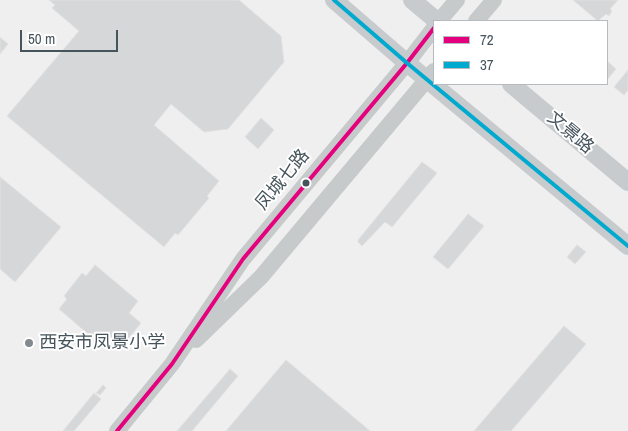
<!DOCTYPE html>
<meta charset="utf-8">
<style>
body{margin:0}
#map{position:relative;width:628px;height:431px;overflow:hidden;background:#f0efef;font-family:"Archivo Narrow",sans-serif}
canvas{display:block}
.legend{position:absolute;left:433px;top:20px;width:175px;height:65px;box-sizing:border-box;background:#fff;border:1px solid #b5bbbe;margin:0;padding:6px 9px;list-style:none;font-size:15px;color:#46545c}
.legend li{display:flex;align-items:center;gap:10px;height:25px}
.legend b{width:25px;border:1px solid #b5bbbe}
.scale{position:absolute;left:20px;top:30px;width:98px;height:22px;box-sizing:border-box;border:2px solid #46545c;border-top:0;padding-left:6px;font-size:15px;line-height:18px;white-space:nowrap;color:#46545c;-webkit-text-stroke:4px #fff;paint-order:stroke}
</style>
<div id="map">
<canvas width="628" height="431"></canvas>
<ul class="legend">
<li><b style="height:6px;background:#e5007d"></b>72</li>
<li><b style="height:6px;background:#00a9ce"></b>37</li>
</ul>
<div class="scale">50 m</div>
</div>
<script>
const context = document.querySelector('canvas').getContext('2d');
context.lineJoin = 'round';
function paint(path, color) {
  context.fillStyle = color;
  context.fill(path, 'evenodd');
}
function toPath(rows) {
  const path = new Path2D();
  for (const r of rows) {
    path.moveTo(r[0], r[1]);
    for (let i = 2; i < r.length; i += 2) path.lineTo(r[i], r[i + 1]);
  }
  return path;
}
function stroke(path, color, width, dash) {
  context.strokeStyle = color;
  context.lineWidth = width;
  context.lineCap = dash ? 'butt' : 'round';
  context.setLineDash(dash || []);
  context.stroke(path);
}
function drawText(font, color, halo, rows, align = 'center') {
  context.font = font + ' "Archivo Narrow","Noto Sans SC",sans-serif';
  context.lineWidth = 4;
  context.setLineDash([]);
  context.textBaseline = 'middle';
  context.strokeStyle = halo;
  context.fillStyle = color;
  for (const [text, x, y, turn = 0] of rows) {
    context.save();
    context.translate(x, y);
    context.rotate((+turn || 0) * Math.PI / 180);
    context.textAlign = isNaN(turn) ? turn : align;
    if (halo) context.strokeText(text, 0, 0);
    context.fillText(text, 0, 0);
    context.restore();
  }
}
const building = toPath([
 [49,0,239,0,281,36,284,62,228,129,204,132,171,104,154,125,219,181,207,196,209,198,178,235,175,233,164,247,7,116,79,31,52,8,55,5,49,0],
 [573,0,618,0,610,9,612,11,609,16,606,14,598,21,573,0],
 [0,37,8,44,0,54,0,37],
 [607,61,616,69,607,80,607,61],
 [628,70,628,90,624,95,614,87,628,70],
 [261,118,274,130,258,149,245,137,261,118],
 [422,162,437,173,392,227,385,222,362,246,358,242,358,240,422,162],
 [0,177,61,227,15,282,0,269,0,177],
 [468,214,484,226,448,269,433,257,468,214],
 [577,245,586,252,575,264,567,257,577,245],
 [95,265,138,301,129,313,141,323,122,346,110,336,102,346,59,309,67,299,64,296,82,273,86,276,95,265],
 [564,326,586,344,511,431,474,431,564,326],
 [286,360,370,431,226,431,286,360],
 [230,369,238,376,192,431,177,431,230,369],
 [103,385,106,388,100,395,96,393,103,385],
 [94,393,101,399,74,431,63,431,94,393]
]);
paint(building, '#d6d7d8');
stroke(building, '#e1e1e2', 1);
stroke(toPath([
 [439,21,457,0],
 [476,21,494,0],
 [196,340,261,277,434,71],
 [117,431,172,364,243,259,407,63,434,28]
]), '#c6cacb', 16);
stroke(toPath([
 [334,0,407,63,628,246],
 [412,0,437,21],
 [511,84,628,182]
]), '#c7cbce', 18);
stroke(toPath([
 [117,431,172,364,243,259,407,63,434,28]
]), '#e5007d', 4);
stroke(toPath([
 [334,0,407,63,628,246]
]), '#00a9ce', 4);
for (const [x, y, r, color] of [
 [306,183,4.5,"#46545c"],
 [29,343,5,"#828a8f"]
]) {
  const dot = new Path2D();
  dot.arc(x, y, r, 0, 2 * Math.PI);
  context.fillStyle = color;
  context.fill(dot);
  stroke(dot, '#fff', 2);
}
drawText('18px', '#46545c', '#fff', [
 ["文景路",570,133,40],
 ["凤城七路",283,180,-50]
]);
drawText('18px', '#46545c', '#fff', [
 ["西安市凤景小学",39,343]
], 'left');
</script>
